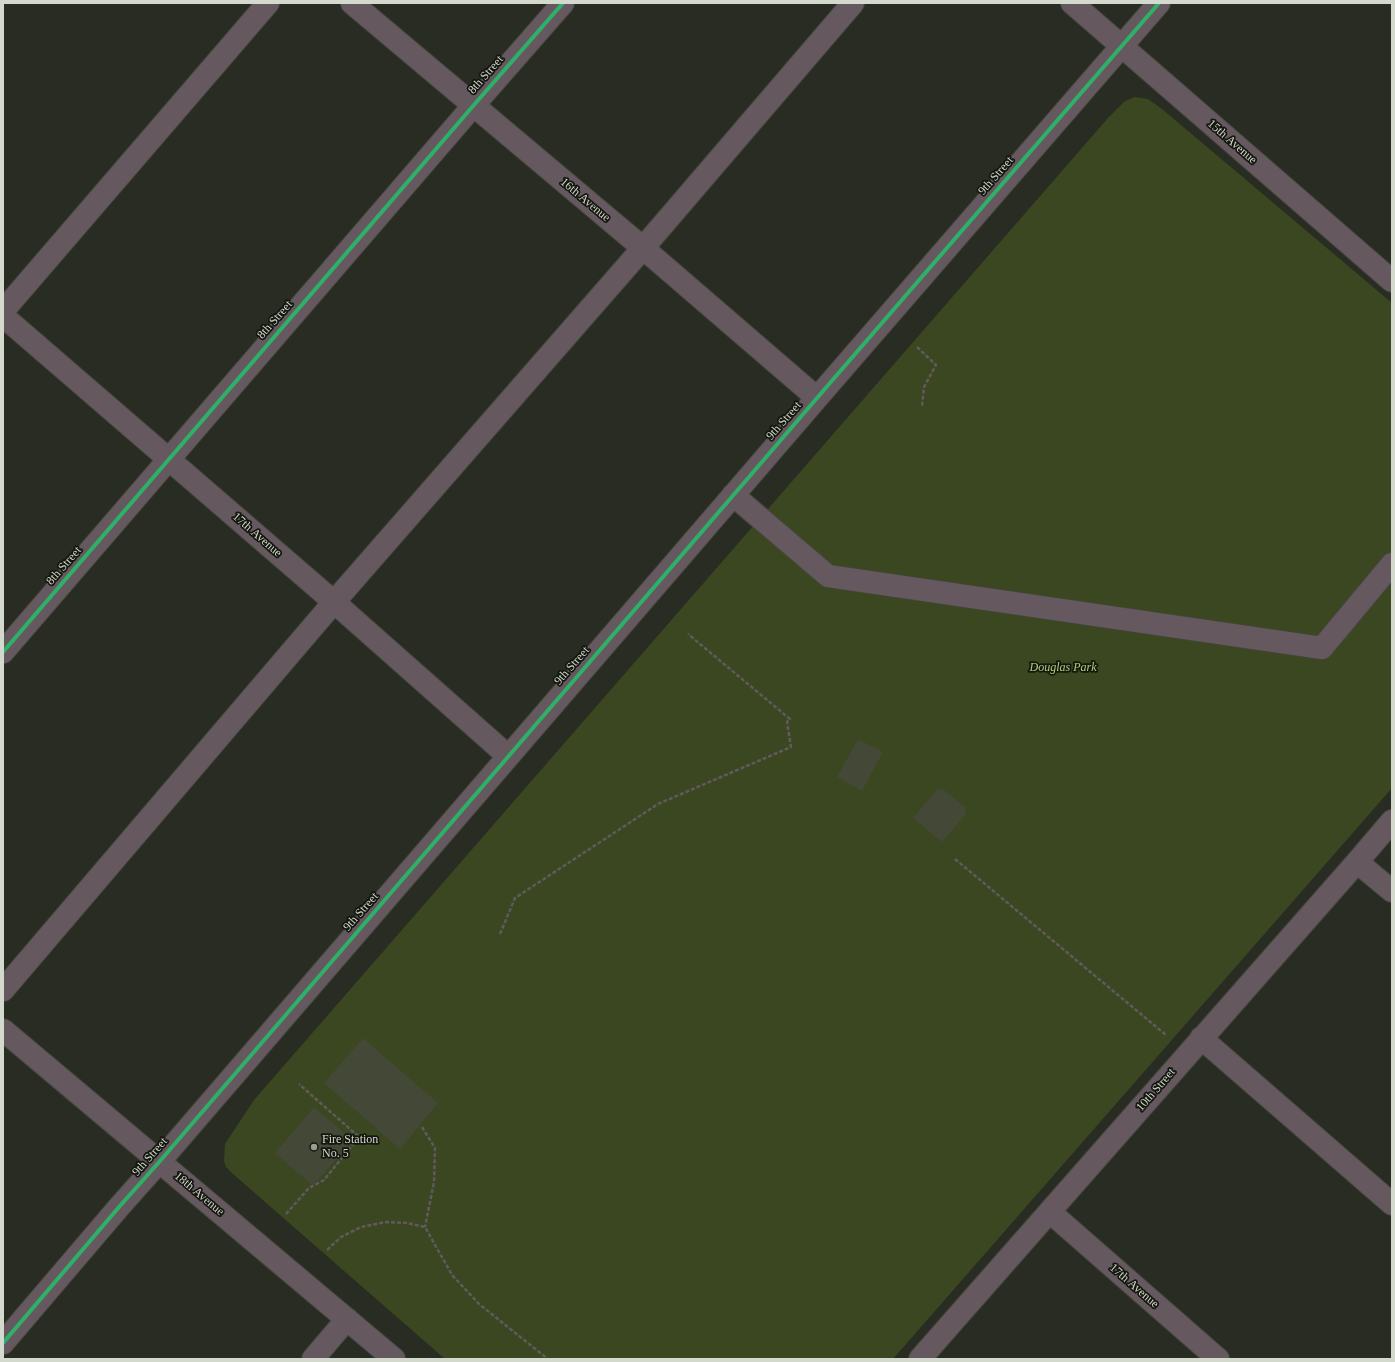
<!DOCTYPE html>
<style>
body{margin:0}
#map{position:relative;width:1395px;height:1362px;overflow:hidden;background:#292c22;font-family:Georgia,serif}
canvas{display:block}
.frame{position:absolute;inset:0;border:4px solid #d4d9cd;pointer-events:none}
</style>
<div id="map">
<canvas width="1395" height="1362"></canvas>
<div class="frame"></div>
</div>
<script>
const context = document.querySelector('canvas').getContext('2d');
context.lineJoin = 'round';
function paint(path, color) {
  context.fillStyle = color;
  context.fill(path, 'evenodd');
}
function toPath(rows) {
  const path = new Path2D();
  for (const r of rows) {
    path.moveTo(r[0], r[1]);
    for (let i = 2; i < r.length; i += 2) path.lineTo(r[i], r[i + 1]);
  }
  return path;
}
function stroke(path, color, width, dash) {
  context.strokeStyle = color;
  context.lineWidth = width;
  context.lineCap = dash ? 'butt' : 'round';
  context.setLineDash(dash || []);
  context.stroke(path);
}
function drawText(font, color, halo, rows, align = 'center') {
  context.font = font + ' Georgia,serif';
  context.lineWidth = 3.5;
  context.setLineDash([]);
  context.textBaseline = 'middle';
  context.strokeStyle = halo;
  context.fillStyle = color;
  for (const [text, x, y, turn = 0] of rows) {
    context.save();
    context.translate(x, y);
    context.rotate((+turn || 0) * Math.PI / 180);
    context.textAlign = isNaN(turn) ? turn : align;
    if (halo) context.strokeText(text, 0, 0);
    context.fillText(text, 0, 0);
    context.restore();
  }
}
paint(toPath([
 [1135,97,1148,99,1162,109,1392,303,1392,788,893,1359,445,1359,233,1174,226,1167,224,1161,225,1144,254,1100,1108,118,1125,101]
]), '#3b4721');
paint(toPath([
 [858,739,883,752,862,791,837,777],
 [938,788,941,791,943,789,966,808,965,812,967,813,942,842,913,818],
 [363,1038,438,1103,400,1149,324,1083],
 [314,1107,353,1140,313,1186,275,1153]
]), '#434837');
const minor = toPath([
 [352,3,643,248,817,398],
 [1072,3,1392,281],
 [3,311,268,3],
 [3,316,334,602,508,756],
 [733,495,828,576,1322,648,1392,564],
 [3,652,473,106,563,3],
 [1357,862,1392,891],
 [3,990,334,602,643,248,853,3],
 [3,1030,394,1359],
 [1201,1038,1392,1204],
 [1050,1212,1218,1359],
 [3,1343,119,1207,160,1161,817,398,1159,3],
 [313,1359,347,1319],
 [920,1359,1357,862,1392,821]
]);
stroke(minor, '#44473e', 24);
stroke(toPath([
 [917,347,936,365,924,387,922,406],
 [955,859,1166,1035],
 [500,934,515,898,658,804,791,747,787,722,790,719,688,634],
 [422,1127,435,1148,434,1182,425,1227],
 [286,1214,309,1188,324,1180,359,1137,299,1084],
 [327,1250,341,1237,361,1227,386,1222,407,1223,425,1227,452,1275,479,1304,548,1359]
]), '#615a5c', 2.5, [4, 2]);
stroke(minor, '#65595f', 22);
stroke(toPath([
 [3,652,473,106,563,3],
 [3,1343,119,1207,160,1161,817,398,1159,3]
]), '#2db169', 4);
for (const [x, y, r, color] of [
 [314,1147,4,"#989c91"]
]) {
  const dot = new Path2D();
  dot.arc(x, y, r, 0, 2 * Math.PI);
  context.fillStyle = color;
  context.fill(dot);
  stroke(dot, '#14170f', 1.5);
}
drawText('12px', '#d4d9cd', '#14170f', [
 ["8th Street",486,75,-49],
 ["15th Avenue",1232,142,41],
 ["9th Street",996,176,-49],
 ["16th Avenue",585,200,40],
 ["8th Street",275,320,-49],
 ["9th Street",784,421,-49],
 ["17th Avenue",257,535,41],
 ["8th Street",64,566,-49],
 ["9th Street",572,666,-49],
 ["9th Street",361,912,-49],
 ["10th Street",1156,1090,-49],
 ["9th Street",150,1157,-49],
 ["18th Avenue",199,1194,40],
 ["17th Avenue",1134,1286,41]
]);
drawText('italic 12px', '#b2d175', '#14170f', [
 ["Douglas Park",1063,668]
]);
drawText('12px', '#d4d9cd', '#14170f', [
 ["Fire Station",322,1140],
 ["No. 5",322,1154]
], 'left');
</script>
